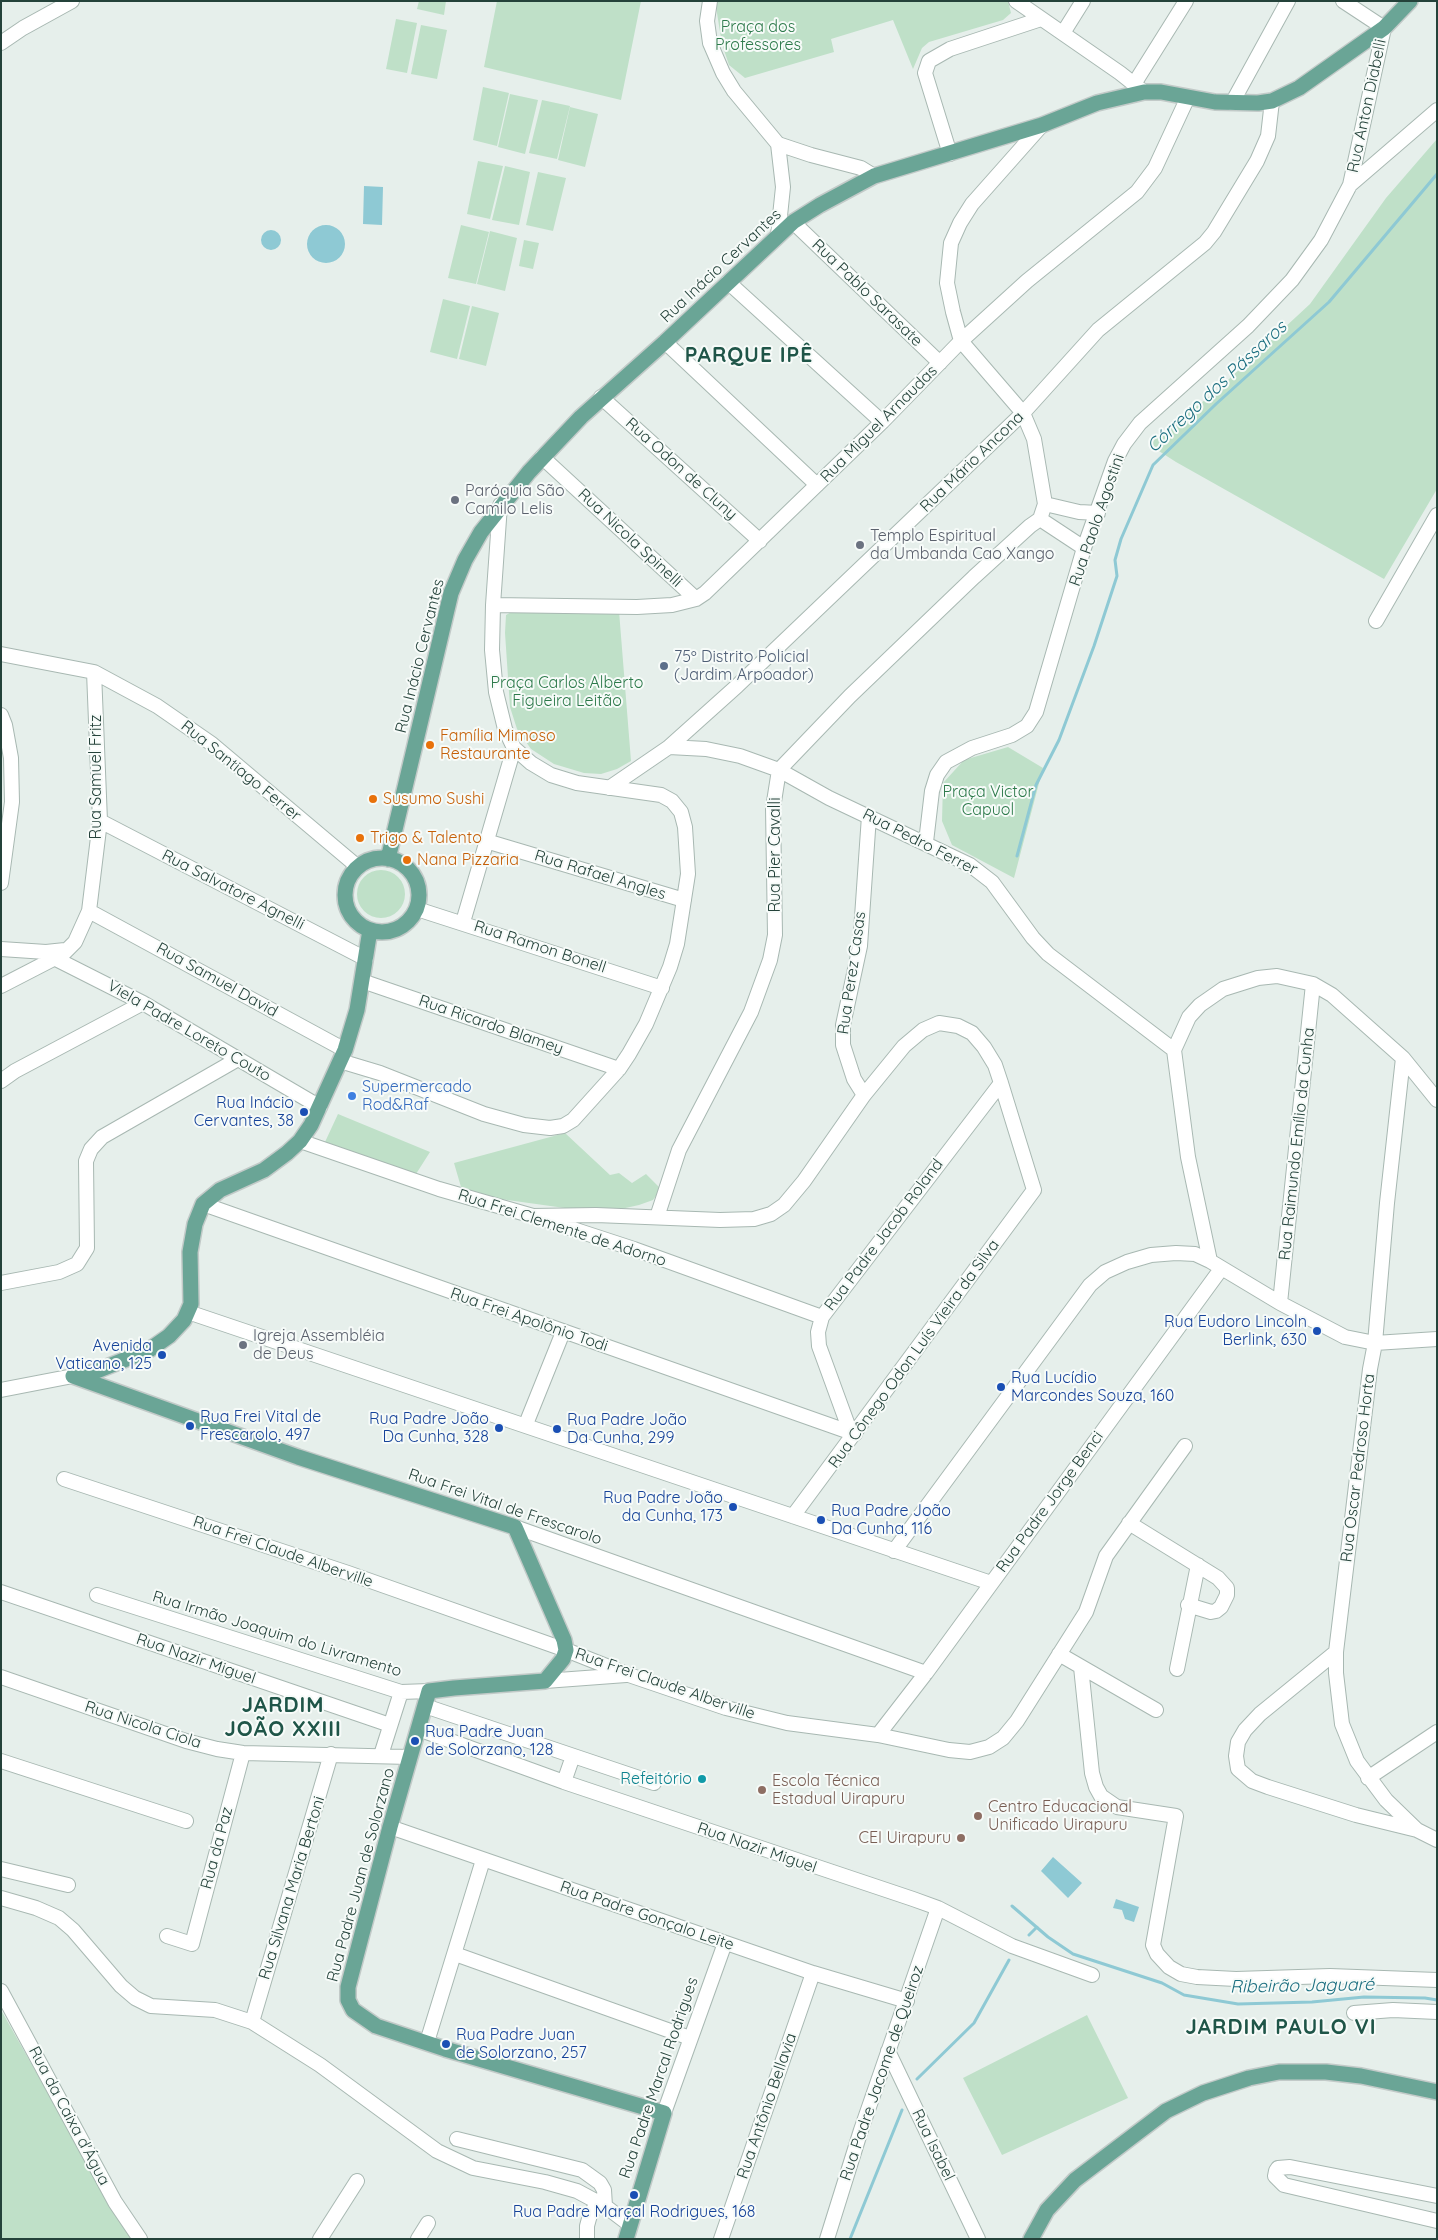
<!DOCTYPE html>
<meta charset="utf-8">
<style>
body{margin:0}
#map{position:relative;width:1438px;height:2240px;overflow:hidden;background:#e6efeb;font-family:Quicksand,sans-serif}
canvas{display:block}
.frame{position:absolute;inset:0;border:2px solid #24423a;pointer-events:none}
</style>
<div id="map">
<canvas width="1438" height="2240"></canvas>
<div class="frame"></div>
</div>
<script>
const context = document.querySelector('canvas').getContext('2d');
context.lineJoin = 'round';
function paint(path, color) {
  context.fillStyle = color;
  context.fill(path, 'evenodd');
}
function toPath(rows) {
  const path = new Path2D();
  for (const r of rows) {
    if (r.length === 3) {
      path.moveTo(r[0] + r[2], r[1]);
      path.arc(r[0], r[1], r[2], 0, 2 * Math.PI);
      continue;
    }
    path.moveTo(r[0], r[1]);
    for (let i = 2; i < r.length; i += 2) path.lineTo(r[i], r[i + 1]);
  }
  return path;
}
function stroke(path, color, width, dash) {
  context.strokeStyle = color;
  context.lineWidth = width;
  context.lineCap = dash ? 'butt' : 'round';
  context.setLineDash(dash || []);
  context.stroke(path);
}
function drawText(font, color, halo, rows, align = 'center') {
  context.font = font + ' Quicksand,sans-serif';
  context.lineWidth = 4;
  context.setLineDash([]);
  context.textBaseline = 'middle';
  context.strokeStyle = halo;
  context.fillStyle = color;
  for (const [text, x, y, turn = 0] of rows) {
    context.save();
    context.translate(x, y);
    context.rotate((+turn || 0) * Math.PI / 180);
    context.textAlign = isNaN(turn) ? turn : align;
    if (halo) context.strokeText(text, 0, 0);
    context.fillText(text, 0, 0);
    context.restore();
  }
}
paint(toPath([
 [419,1,446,1,444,15,417,9],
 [497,1,641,1,621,100,484,67],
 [718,1,1008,1,1011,13,1003,20,929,42,922,48,913,69,893,20,831,39,834,52,745,78,729,65,722,44,716,7],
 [396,19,417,23,407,73,386,69],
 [421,25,447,30,437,79,411,74],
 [483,87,509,93,497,146,473,140],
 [510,94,538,100,525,154,498,147],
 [542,100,570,106,557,159,529,153],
 [570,107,598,114,585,167,558,160],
 [1437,139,1437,489,1384,579,1176,462,1148,444,1214,393,1310,304,1386,198],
 [478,161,503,166,490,219,467,214],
 [505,166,530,172,519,225,492,220],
 [538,172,566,178,553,231,526,225],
 [461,225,489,232,476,284,448,278],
 [490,231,517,238,505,291,477,284],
 [524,240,539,243,533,269,519,266],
 [443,299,470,306,457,359,430,352],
 [472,306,499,313,486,366,459,359],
 [515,610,619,611,631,761,617,769,601,774,584,773,554,764,531,749,517,729,510,707,505,633,506,615],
 [1008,747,1043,768,1014,878,952,845,942,821,943,783,964,760],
 [381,894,24],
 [338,1114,430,1152,416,1174,325,1142],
 [565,1133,610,1175,619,1173,632,1183,646,1174,661,1189,653,1200,639,1205,621,1209,579,1210,486,1197,461,1187,454,1163],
 [1,2010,120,2221,137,2239,1,2239],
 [1087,2015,1128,2098,1002,2155,963,2078]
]), '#bfe0c8');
paint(toPath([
 [364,186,383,187,382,225,363,224],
 [326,244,19],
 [271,240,10],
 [1053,1857,1082,1883,1068,1898,1041,1871],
 [1116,1899,1139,1907,1134,1922,1125,1919,1122,1910,1113,1908]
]), '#8ec9d4');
stroke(toPath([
 [1017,856,1036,785,1059,740,1094,646,1117,576,1115,560,1121,539,1153,465,1216,404,1329,302,1437,174],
 [1012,1906,1048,1937,1073,1954,1162,1983,1184,1995,1238,2004,1312,2002,1364,1997,1425,1998,1437,2000],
 [1029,1935,1037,1927],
 [917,2079,974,2023,1009,1960],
 [850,2239,902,2110]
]), '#8ec9d4', 3);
const minor = toPath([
 [710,1,707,21,710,43,723,73,734,91,778,144,783,187,778,235],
 [1016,1,1120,73,1144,92],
 [1343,1,1384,28,1350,185],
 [1063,33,1083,1],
 [1,43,23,28,72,1],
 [1134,84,1186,1],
 [1232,103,1288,1],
 [778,144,811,155,861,168,874,176],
 [950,154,925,73,929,61,950,49,1041,19],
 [793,222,940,363],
 [728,282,882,422],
 [665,342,817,485],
 [601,397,760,541],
 [542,457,696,599],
 [1045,504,1079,512,1098,513],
 [1040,519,1045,504,1034,439,1023,413,961,341,953,312,947,283,951,243,960,223,972,204,1042,125],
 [1040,519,1084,548],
 [493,605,637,607,672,605,696,599,705,593,882,422,961,341,1027,281,1137,192,1155,168,1188,97],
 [1376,621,1437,515],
 [1,654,94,672,157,706,212,744,358,867],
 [1,715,5,725,11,758,12,802,1,883],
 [669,747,706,749,740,756,779,770,829,798,970,865,992,882,1033,938,1048,954,1174,1050],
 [609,788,669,747,737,686,1023,413,1098,330,1205,243,1214,232,1257,161,1268,136,1272,101],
 [100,821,366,959],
 [486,841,684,900],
 [926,842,932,791,937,775,946,762,972,748,1012,735,1027,726,1036,712,1084,548,1115,461,1124,444,1140,423,1248,326,1292,280,1321,240,1350,185,1437,110],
 [417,909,662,988],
 [89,911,345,1050],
 [463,922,514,748],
 [1,949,46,952,65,950],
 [56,959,143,1003,320,1107],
 [362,981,619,1069],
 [1,986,63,954,75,942,89,911,100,821,94,672],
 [1403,1058,1387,1203,1375,1343,1370,1369,1336,1652,1336,1673,1342,1724,1357,1761,1386,1800,1417,1830,1437,1840],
 [340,1061,380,1073,484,1114,524,1125,550,1128,563,1126,573,1120,619,1069,629,1054,646,1024,670,967,677,944,688,874,685,827,681,812,672,801,661,795,577,783,551,775,531,763,514,748,505,729,496,692,492,650,493,605,500,505],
 [1,1081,15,1071,143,1003],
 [864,1095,854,1079,843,1045,843,1025,860,946,869,816],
 [300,1141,439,1189,533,1216,634,1249,822,1317],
 [203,1204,855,1434],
 [533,1216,596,1215,720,1220,754,1219,771,1214,784,1205,804,1181,864,1095,904,1046,923,1030,939,1023,958,1026,972,1033,984,1047,995,1065,1001,1083,1034,1190,793,1516],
 [657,1217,679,1150,751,1012,770,960,775,935,773,808,779,770,850,696,974,577,1030,526,1040,519],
 [1210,1261,1188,1157,1174,1050,1189,1017,1200,1005,1223,989,1258,978,1277,976,1313,984,1332,995,1403,1058,1437,1100],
 [1,1283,59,1272,77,1264,87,1248,86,1161,91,1149,102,1137,238,1059],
 [1280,1303,1313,984],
 [188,1312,991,1583],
 [1,1390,73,1376],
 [526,1424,563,1332],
 [850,1431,819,1346,818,1332,822,1317,1001,1083],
 [64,1479,348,1573,566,1650,629,1675,726,1708,787,1723,878,1735,949,1750,970,1752,989,1747,1003,1738,1017,1721,1086,1612,1106,1556,1185,1446],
 [1129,1523,1218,1578,1227,1588,1227,1595,1221,1607,1216,1611,1211,1612,1188,1605],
 [515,1527,926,1673],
 [894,1551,1090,1285,1105,1272,1127,1262,1151,1255,1176,1253,1195,1254,1210,1261,1280,1303,1345,1337,1375,1343,1437,1339],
 [1,1592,390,1725],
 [97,1595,401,1692,429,1691],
 [1336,1652,1260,1714,1245,1730,1238,1742,1236,1756,1238,1769,1252,1781,1268,1787,1356,1815,1417,1830],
 [1059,1654,1156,1710],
 [1081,1667,1092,1773,1096,1787,1101,1796,1117,1807,1176,1816,1153,1945,1157,1954,1169,1967,1181,1974,1197,1977,1236,1979,1330,1976,1437,1980],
 [1177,1669,1198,1565],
 [1,1677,186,1741,217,1749,243,1753,410,1757],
 [545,1681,626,1675],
 [425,1706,654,1783],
 [418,1729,564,1782,913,1899,938,1908,1012,1946,1092,1975],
 [878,1735,926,1673,1221,1269],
 [381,1755,401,1692],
 [1,1761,186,1821],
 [1368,1778,1437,1732],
 [564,1782,573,1756],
 [390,1827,813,1973,907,2001],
 [1,1869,68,1885],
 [1,1898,36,1908,59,1918,73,1930,121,1986,135,1998,151,2006,215,2010,252,2022,320,2065,437,2151,473,2168,545,2182,577,2191,605,2206,630,2225],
 [167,1936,192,1944,243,1753],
 [455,1954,690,2038],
 [1,1991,115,2202,140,2239],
 [1354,2013,1393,2010,1437,2012],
 [252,2022,331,1754],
 [427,2042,483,1860],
 [888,2051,978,2239],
 [664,2113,725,1943],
 [457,2139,582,2170,600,2183,604,2190,605,2206],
 [1437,2196,1290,2167,1278,2168,1276,2171,1275,2176,1284,2185,1437,2221],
 [320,2239,357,2181],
 [418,2239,428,2223],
 [587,2239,587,2226,590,2215,598,2202],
 [721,2239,813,1973],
 [827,2239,861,2130,938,1908]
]);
const major = toPath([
 [382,895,37],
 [388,859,451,593,465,560,481,532,529,472,581,417,665,342,793,222,820,205,874,176,1042,125,1097,103,1144,92,1161,92,1215,102,1258,103,1272,101,1299,88,1384,28,1410,1],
 [73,1376,298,1457,515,1527,564,1640,566,1650,563,1659,545,1681,454,1688,429,1691,390,1827,348,1987,348,2000,353,2010,376,2026,445,2049,664,2113,626,2239],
 [74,1376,94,1372,149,1350,169,1336,184,1320,191,1304,190,1252,195,1224,203,1204,220,1190,264,1170,287,1153,300,1141,311,1125,345,1050,357,1010,370,930],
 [1031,2239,1047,2210,1075,2180,1166,2111,1203,2093,1249,2078,1279,2072,1326,2072,1361,2076,1437,2092]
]);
stroke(minor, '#a8b8b2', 16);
stroke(major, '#c2cac8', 18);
stroke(minor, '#fff', 14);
stroke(major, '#6aa596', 15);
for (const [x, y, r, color] of [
 [455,500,5,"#6b7280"],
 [860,545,5,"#6b7280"],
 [664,666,5,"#5c6f8a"],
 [430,745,5,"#e8710a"],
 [373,799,5,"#e8710a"],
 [360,838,5,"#e8710a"],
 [407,860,5,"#e8710a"],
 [352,1096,5,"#3f7fe0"],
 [304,1112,5,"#1a4fb4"],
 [1317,1331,5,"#1a4fb4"],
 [243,1345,5,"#6b7280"],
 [162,1355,5,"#1a4fb4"],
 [1001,1387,5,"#1a4fb4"],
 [190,1426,5,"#1a4fb4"],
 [499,1428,5,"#1a4fb4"],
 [557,1429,5,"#1a4fb4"],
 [733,1507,5,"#1a4fb4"],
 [821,1520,5,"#1a4fb4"],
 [415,1741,5,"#1a4fb4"],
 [702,1779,5,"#0f9aa8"],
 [762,1790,5,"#8d6e63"],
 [978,1816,5,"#8d6e63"],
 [961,1838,5,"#8d6e63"],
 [446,2044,5,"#1a4fb4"],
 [634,2195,5,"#1a4fb4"]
]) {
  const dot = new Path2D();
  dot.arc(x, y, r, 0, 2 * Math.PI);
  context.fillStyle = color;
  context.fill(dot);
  stroke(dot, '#f7fbf9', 2);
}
drawText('16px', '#2d7a4b', '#f7fbf9', [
 ["Praça dos",758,27],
 ["Professores",758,45],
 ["Praça Carlos Alberto",567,683],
 ["Figueira Leitão",567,701],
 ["Praça Victor",988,792],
 ["Capuol",988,810]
]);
drawText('16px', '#24423a', '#f7fbf9', [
 ["Rua Anton Diabelli",1367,106,-78],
 ["Rua Inácio Cervantes",721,266,-43],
 ["Rua Pablo Sarasate",867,293,44],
 ["Rua Miguel Arnaudas",879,424,-45],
 ["Rua Mário Ancona",972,462,-44],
 ["Rua Odon de Cluny",681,469,42],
 ["Rua Paolo Agostini",1097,520,-71],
 ["Rua Nicola Spinelli",630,538,43],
 ["Rua Inácio Cervantes",420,656,-76],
 ["Rua Santiago Ferrer",241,771,39],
 ["Rua Samuel Fritz",96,777,-90],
 ["Rua Pedro Ferrer",920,842,27],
 ["Rua Pier Cavalli",775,855,-90],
 ["Rua Rafael Angles",600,875,17],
 ["Rua Salvatore Agnelli",233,890,27],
 ["Rua Ramon Bonell",540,947,18],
 ["Rua Perez Casas",852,973,-82],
 ["Rua Samuel David",217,980,29],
 ["Rua Ricardo Blamey",491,1025,19],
 ["Viela Padre Loreto Couto",189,1031,30],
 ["Rua Raimundo Emílio da Cunha",1297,1144,-84],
 ["Rua Frei Clemente de Adorno",562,1228,18],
 ["Rua Padre Jacob Roland",884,1235,-53],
 ["Rua Frei Apolônio Todi",529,1320,19],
 ["Rua Cônego Odon Luís Vieira da Silva",914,1354,-54],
 ["Rua Oscar Pedroso Horta",1358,1468,-83],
 ["Rua Padre Jorge Benci",1050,1502,-54],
 ["Rua Frei Vital de Frescarolo",505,1507,19],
 ["Rua Frei Claude Alberville",283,1552,19],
 ["Rua Irmão Joaquim do Livramento",277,1634,17],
 ["Rua Nazir Miguel",196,1659,19],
 ["Rua Frei Claude Alberville",665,1684,19],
 ["Rua Nicola Ciola",143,1725,18],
 ["Rua da Paz",217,1848,-75],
 ["Rua Nazir Miguel",757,1848,19],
 ["Rua Padre Juan de Solorzano",361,1875,-75],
 ["Rua Silvana Maria Bertoni",292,1888,-73],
 ["Rua Padre Gonçalo Leite",647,1916,19],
 ["Rua Padre Jacome de Queiroz",882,2073,-71],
 ["Rua Padre Marcal Rodrigues",659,2078,-71],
 ["Rua Antônio Bellavia",767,2106,-71],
 ["Rua da Caixa d'Água",69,2116,62],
 ["Rua Isabel",933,2145,64]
]);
drawText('16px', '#5b616d', '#f7fbf9', [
 ["Paróquia São",465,491],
 ["Camilo Lelis",465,509],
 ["Templo Espiritual",870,536],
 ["da Umbanda Cao Xango",870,554],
 ["Igreja Assembléia",253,1336],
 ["de Deus",253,1354]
], 'left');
drawText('16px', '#4e5e75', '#f7fbf9', [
 ["75º Distrito Policial",674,657],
 ["(Jardim Arpoador)",674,675]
], 'left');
drawText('16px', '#c56008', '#f7fbf9', [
 ["Família Mimoso",440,736],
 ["Restaurante",440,754],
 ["Susumo Sushi",383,799],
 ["Trigo & Talento",370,838],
 ["Nana Pizzaria",417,860]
], 'left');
drawText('16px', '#366cbe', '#f7fbf9', [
 ["Supermercado",362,1087],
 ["Rod&Raf",362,1105]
], 'left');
drawText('16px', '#164399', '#f7fbf9', [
 ["Rua Inácio",294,1103,"right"],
 ["Cervantes, 38",294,1121,"right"],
 ["Rua Eudoro Lincoln",1307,1322,"right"],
 ["Berlink, 630",1307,1340,"right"],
 ["Avenida",152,1346,"right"],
 ["Vaticano, 125",152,1364,"right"],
 ["Rua Lucídio",1011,1378],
 ["Marcondes Souza, 160",1011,1396],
 ["Rua Frei Vital de",200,1417],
 ["Frescarolo, 497",200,1435],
 ["Rua Padre João",489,1419,"right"],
 ["Da Cunha, 328",489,1437,"right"],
 ["Rua Padre João",567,1420],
 ["Da Cunha, 299",567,1438],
 ["Rua Padre João",723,1498,"right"],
 ["da Cunha, 173",723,1516,"right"],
 ["Rua Padre João",831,1511],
 ["Da Cunha, 116",831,1529],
 ["Rua Padre Juan",425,1732],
 ["de Solorzano, 128",425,1750],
 ["Rua Padre Juan",456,2035],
 ["de Solorzano, 257",456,2053],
 ["Rua Padre Marçal Rodrigues, 168",634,2212,"center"]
], 'left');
drawText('16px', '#0d838f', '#f7fbf9', [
 ["Refeitório",692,1779]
], 'right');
drawText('16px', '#785e54', '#f7fbf9', [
 ["Escola Técnica",772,1781],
 ["Estadual Uirapuru",772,1799],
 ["Centro Educacional",988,1807],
 ["Unificado Uirapuru",988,1825],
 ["CEI Uirapuru",951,1838,"right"]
], 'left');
drawText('italic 18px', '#1c6f80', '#f7fbf9', [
 ["Córrego dos Pássaros",1217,387,-43],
 ["Ribeirão Jaguaré",1302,1986,-1]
]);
context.letterSpacing = '1px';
drawText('bold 21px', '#1f5548', '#f7fbf9', [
 ["PARQUE IPÊ",749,356],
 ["JARDIM",283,1706],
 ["JOÃO XXIII",283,1730],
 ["JARDIM PAULO VI",1281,2028]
]);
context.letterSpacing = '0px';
</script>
